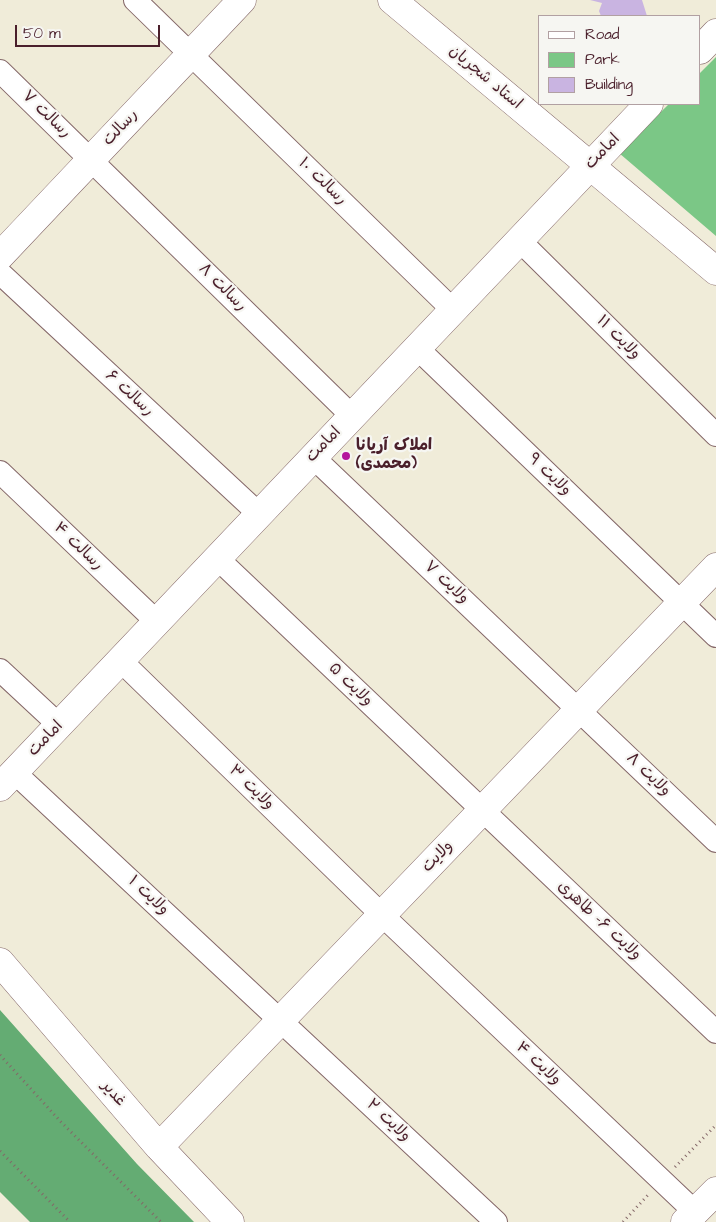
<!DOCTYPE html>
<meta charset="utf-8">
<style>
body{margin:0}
#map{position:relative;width:716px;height:1222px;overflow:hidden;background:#f0ecd9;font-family:"Architects Daughter",sans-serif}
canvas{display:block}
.legend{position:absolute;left:538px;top:15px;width:162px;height:90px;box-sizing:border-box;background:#f6f6f2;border:1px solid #b1a0a2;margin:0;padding:6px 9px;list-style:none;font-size:15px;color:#4a1f2b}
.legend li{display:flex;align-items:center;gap:10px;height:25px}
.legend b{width:25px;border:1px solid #b1a0a2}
.scale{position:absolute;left:15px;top:25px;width:145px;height:22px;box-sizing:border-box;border:2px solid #4a1f2b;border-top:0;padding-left:6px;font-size:15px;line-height:18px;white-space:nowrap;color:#4a1f2b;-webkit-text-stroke:4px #f6f6f2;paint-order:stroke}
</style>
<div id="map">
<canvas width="716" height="1222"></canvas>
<ul class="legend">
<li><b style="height:6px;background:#fff"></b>Road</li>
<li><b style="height:14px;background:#7bc786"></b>Park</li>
<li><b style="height:14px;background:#c9b4e1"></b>Building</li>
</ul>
<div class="scale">50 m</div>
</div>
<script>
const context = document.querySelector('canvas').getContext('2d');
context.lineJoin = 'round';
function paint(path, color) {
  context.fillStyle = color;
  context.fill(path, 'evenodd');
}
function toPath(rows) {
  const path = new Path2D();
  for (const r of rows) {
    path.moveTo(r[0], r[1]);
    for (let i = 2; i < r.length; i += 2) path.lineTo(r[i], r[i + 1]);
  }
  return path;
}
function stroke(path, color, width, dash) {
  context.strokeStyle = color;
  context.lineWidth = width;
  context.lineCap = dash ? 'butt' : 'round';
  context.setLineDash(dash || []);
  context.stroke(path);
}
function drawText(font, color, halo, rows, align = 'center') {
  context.font = font + ' "Architects Daughter","Playpen Sans Arabic",sans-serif';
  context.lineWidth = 4.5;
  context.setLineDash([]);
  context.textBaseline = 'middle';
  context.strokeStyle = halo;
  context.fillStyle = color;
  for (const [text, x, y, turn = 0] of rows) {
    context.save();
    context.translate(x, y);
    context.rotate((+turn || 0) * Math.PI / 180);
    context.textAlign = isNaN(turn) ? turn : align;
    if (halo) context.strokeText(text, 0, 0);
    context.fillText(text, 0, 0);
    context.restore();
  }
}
paint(toPath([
 [716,57,716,236,619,153,669,104,700,104,700,73]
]), '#7bc786');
paint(toPath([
 [0,1010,137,1164,194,1222,30,1222,0,1192]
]), '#64ac73');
paint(toPath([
 [590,0,642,0,647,16,601,16,599,11,602,3]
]), '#c9b4e1');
const street = toPath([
 [135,0,453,310],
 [0,71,352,416],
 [519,240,716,435],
 [0,273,259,514],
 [417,348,716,636],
 [313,457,716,841],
 [0,472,157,622],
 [217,558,716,1032],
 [120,660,382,915,695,1212],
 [0,670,59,725],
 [14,772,496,1222]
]);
const secondary = toPath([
 [392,0,716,271],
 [700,50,716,33],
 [0,256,242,0],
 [0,787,649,104],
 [0,962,159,1147,230,1222],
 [159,1147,716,567],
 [685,1222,716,1191]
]);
stroke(street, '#846768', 24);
stroke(secondary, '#846768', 29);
stroke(toPath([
 [0,1055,61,1122,161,1222],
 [0,1151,70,1222],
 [675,1167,716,1125],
 [623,1222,648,1195]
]), '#846768', 3, [1, 4]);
stroke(street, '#fff', 22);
stroke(secondary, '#fff', 28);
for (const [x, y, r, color] of [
 [346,456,5,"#b5179e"]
]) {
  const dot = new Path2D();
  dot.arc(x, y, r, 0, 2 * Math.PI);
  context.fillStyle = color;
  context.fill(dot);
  stroke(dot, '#f6f6f2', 2);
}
drawText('16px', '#4a1f2b', '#f6f6f2', [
 ["استاد شجریان",485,78,40],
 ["رسالت ۷",46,115,44],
 ["رسالت",121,128,-47],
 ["امامت",603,152,-46],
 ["رسالت ۱۰",322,182,44],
 ["رسالت ۸",222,288,45],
 ["ولایت ۱۱",618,338,45],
 ["رسالت ۶",129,394,43],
 ["امامت",324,445,-46],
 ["ولایت ۹",549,475,44],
 ["رسالت ۴",78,547,44],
 ["ولایت ۷",446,583,43],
 ["ولایت ۵",350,685,44],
 ["امامت",46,739,-46],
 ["ولایت ۸",648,775,44],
 ["ولایت ۳",251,788,44],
 ["ولایت",438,857,-46],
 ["ولایت ۱",148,896,43],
 ["ولایت ۶- طاهری",599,921,43],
 ["ولایت ۴",538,1064,43],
 ["غدیر",113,1094,49],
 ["ولایت ۲",388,1121,43]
]);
drawText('bold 16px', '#4a1f2b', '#f6f6f2', [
 ["املاک آریانا",356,447],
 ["(محمدی)",356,465]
], 'left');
</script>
